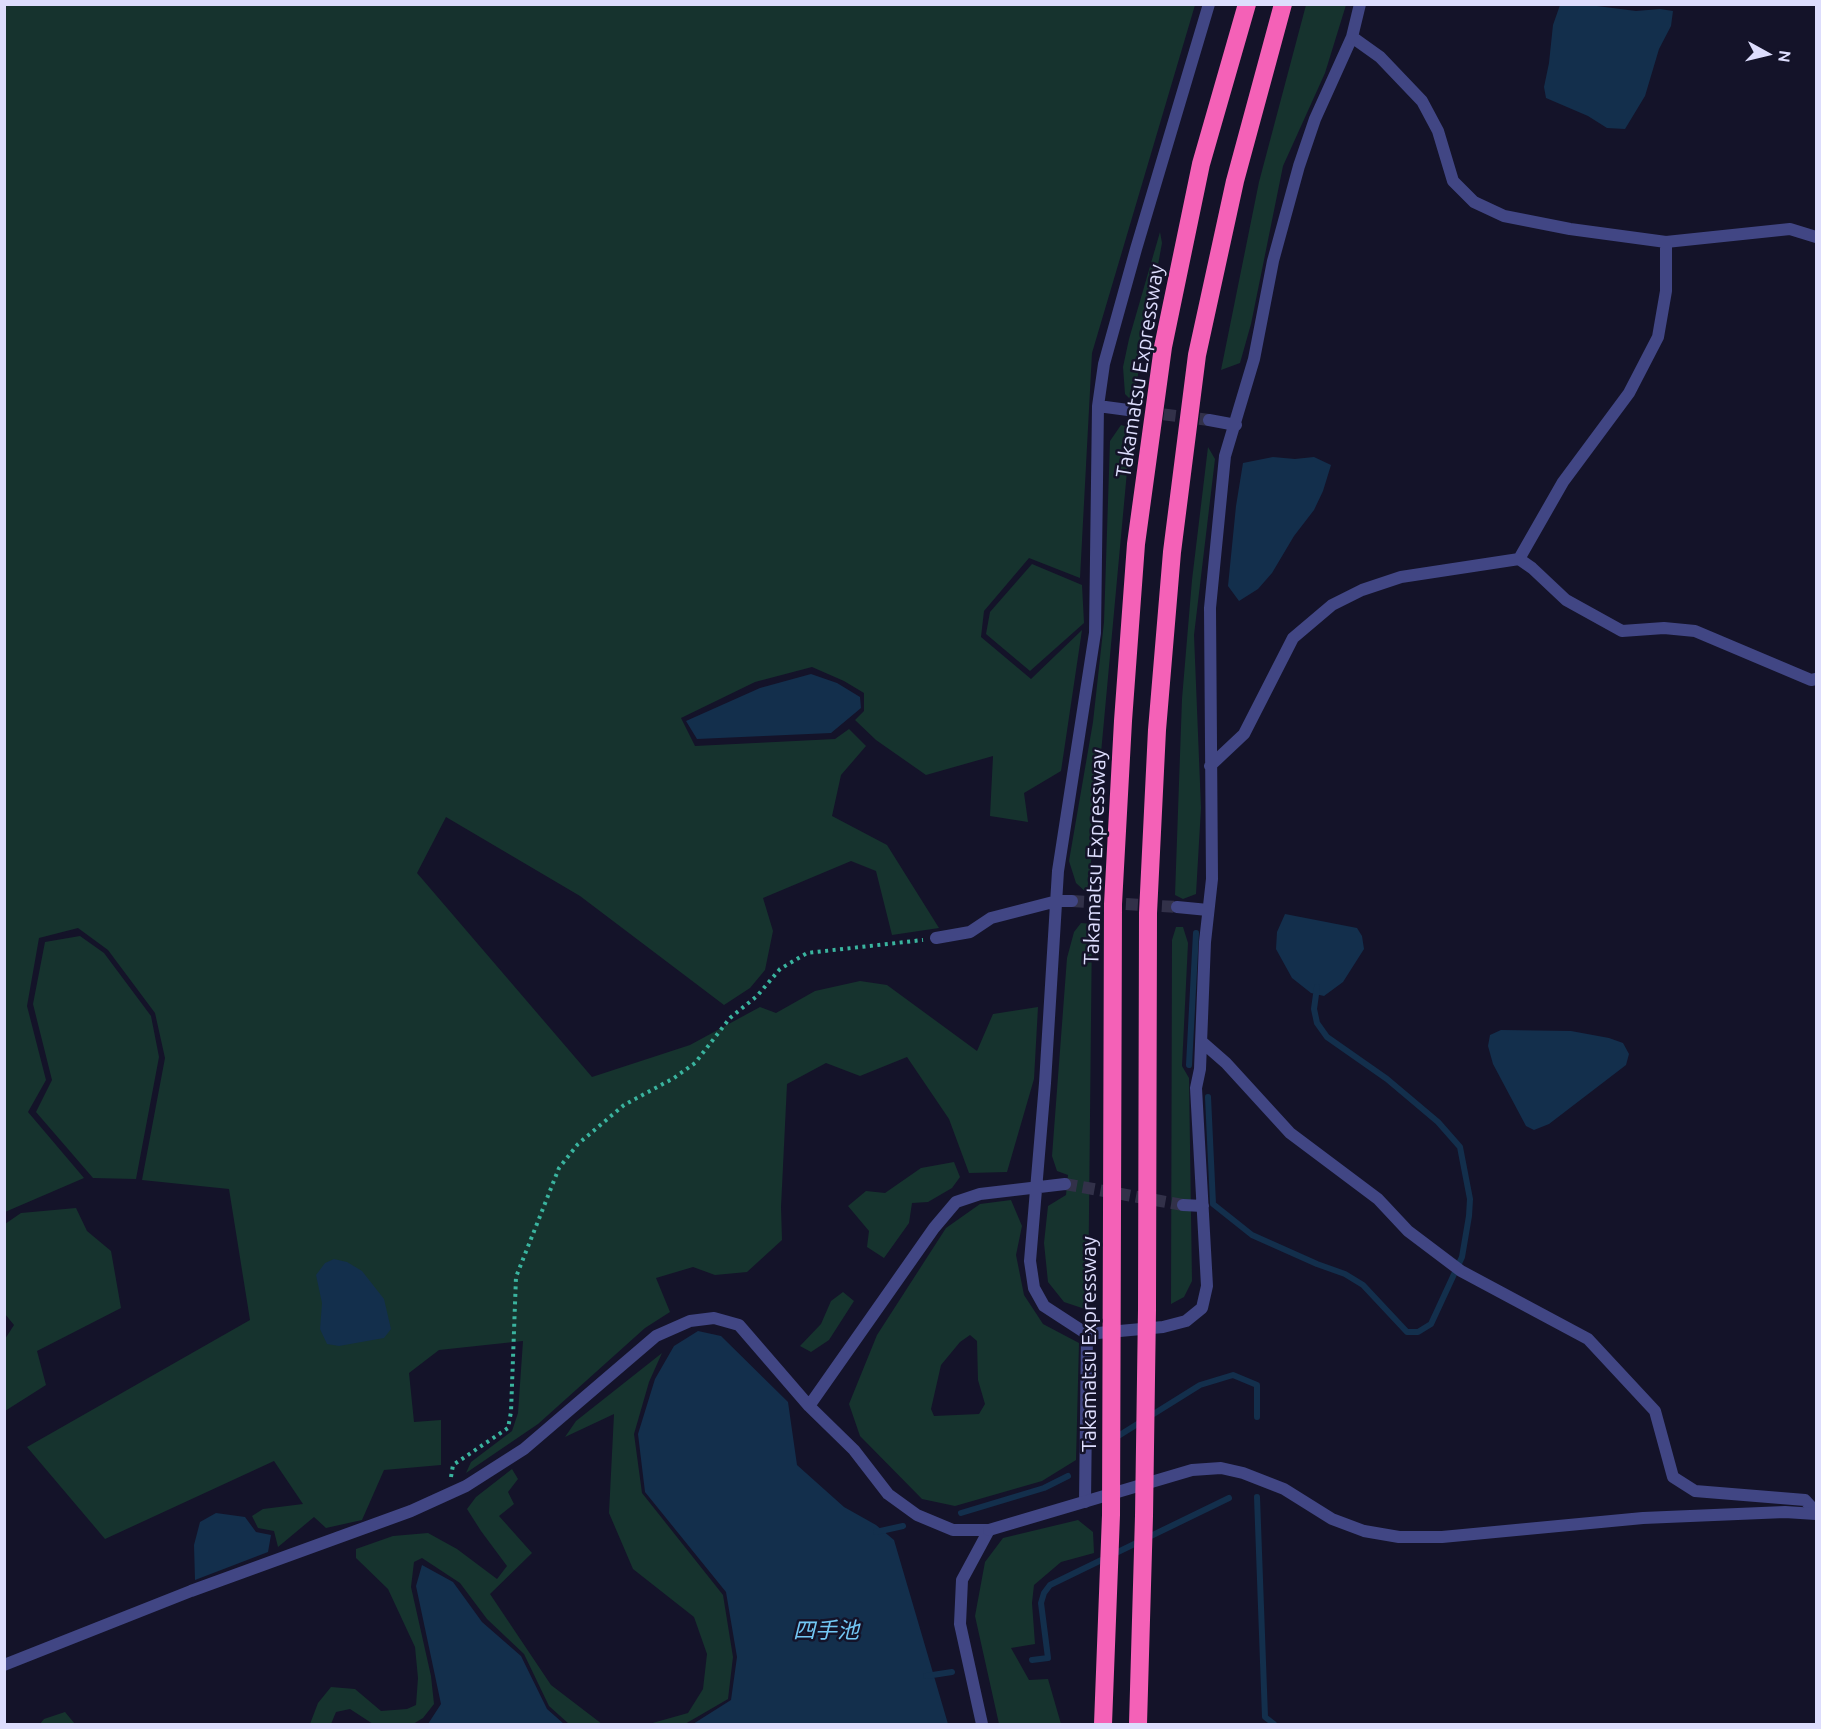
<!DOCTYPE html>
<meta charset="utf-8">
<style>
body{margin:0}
#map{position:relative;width:1821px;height:1729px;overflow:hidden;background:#141329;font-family:Ubuntu,sans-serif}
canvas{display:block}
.frame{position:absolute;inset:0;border:6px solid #ddddfd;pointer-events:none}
.north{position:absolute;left:1737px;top:24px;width:60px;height:60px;-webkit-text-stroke:4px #141329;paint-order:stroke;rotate:98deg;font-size:16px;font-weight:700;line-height:24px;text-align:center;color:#ddddfd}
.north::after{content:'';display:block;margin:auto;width:21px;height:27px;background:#ddddfd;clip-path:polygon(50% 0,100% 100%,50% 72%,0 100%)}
</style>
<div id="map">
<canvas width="1821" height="1729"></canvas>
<div class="frame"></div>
<div class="north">N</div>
</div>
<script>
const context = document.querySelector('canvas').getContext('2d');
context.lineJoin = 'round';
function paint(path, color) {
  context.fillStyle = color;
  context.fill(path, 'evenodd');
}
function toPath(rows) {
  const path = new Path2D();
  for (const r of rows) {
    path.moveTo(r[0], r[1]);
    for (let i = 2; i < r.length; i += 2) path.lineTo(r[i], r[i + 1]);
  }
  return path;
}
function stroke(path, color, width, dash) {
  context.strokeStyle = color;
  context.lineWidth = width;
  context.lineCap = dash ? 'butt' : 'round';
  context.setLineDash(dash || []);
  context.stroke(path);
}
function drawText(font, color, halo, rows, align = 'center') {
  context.font = font + ' Ubuntu,"Noto Sans JP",sans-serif';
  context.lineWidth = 5;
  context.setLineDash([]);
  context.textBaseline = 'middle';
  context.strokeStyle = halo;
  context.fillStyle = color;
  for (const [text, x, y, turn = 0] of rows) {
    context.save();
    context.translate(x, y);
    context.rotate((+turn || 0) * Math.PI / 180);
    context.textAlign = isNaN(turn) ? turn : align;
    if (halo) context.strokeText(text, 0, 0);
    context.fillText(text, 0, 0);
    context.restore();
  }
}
paint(toPath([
 [5,5,1195,5,1092,353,1080,578,1029,558,984,611,981,637,1031,679,1082,630,1061,771,1024,793,1028,822,990,816,993,756,926,775,876,740,855,720,864,711,864,693,844,681,812,667,755,682,681,718,695,746,835,739,849,729,866,746,841,775,832,816,887,845,939,928,892,935,876,871,851,861,763,898,773,931,765,970,750,988,724,1005,580,896,446,817,417,873,592,1077,690,1045,760,1007,776,1013,815,991,860,981,887,985,977,1051,993,1014,1038,1007,1034,1079,1007,1172,969,1173,949,1119,907,1057,860,1076,826,1063,787,1084,781,1207,782,1240,747,1272,715,1275,693,1267,656,1278,670,1312,645,1328,538,1424,466,1473,471,1462,512,1431,518,1413,523,1341,439,1350,409,1373,414,1422,441,1420,441,1465,384,1470,362,1520,326,1528,314,1517,278,1547,274,1531,258,1528,252,1516,263,1509,303,1504,274,1461,105,1539,27,1447,250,1320,229,1189,142,1180,165,1058,155,1013,108,950,78,928,39,938,27,1006,46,1080,28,1112,84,1178,5,1212],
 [1306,5,1346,5,1325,73,1283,166,1251,324,1240,363,1221,370,1259,182],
 [1160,232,1162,243,1133,402,1125,394,1123,367,1129,339],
 [1121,425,1131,428,1088,894,1076,883,1069,861,1093,722,1104,622,1110,441],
 [1208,447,1215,459,1194,635,1201,808,1196,894,1183,899,1175,895,1182,699,1192,580],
 [1032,564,1082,585,1084,623,1030,671,986,634,990,612],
 [1081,923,1092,924,1088,1310,1064,1302,1048,1282,1044,1243,1048,1206,1066,1195,1068,1175,1057,1171,1052,1156,1067,958,1074,932],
 [1176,927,1183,927,1188,943,1182,1066,1189,1078,1192,1281,1184,1297,1171,1304,1172,940],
 [80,936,104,953,151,1016,159,1057,136,1179,93,1178,36,1112,52,1080,33,1004,45,942],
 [954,1162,960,1177,952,1188,928,1202,912,1203,909,1223,884,1258,867,1247,869,1231,848,1206,866,1191,885,1193,921,1168],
 [1011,1200,1022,1226,1016,1255,1024,1295,1043,1324,1079,1343,1076,1460,1042,1481,955,1506,922,1499,860,1436,849,1404,877,1335,946,1228,980,1204],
 [970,1335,977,1341,978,1380,985,1404,979,1414,934,1416,931,1409,941,1365,960,1342],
 [76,1208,87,1231,111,1251,121,1308,37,1351,46,1385,5,1411,5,1339,14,1325,5,1314,5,1224,21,1213],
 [843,1292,854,1301,829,1340,811,1352,800,1346,821,1324,831,1301],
 [662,1353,649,1382,634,1434,642,1493,723,1595,733,1657,728,1699,685,1724,649,1724,688,1713,703,1689,707,1654,694,1617,633,1569,609,1513,614,1414,565,1437,576,1421],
 [512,1469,518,1479,508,1492,514,1504,499,1516,532,1553,490,1594,551,1685,602,1724,569,1724,549,1706,524,1654,487,1619,460,1583,422,1558,414,1562,411,1587,431,1676,434,1704,423,1718,413,1724,373,1724,350,1709,336,1712,331,1724,310,1724,318,1703,331,1687,355,1689,381,1711,407,1709,416,1705,418,1678,415,1647,388,1589,356,1558,356,1549,393,1536,428,1533,457,1549,497,1579,507,1566,481,1531,467,1509,476,1497],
 [1078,1520,1093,1532,1094,1553,1061,1562,1034,1585,1032,1603,1035,1644,1011,1648,1029,1680,1048,1679,1061,1724,999,1724,975,1616,985,1562,1003,1538],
 [65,1712,75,1724,40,1724,44,1719]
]), '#16332e');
paint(toPath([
 [1560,5,1589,5,1636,11,1660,9,1673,11,1671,26,1659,49,1645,96,1625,129,1607,128,1588,116,1546,98,1544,87,1549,63,1553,25],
 [1273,457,1295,459,1314,457,1331,465,1323,491,1314,510,1294,536,1272,573,1258,589,1239,601,1228,586,1236,506,1243,463],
 [811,674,837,683,860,697,861,708,831,733,697,739,686,721,760,688],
 [1285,914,1357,928,1362,936,1364,949,1343,982,1324,996,1311,993,1292,978,1276,949,1277,932],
 [1501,1030,1571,1031,1609,1038,1623,1043,1629,1054,1626,1065,1549,1124,1534,1130,1526,1126,1493,1064,1488,1046,1490,1035],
 [334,1259,347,1262,362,1271,384,1299,391,1329,384,1338,339,1346,327,1344,320,1329,322,1303,316,1275,325,1263],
 [698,1331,721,1336,788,1402,797,1465,844,1507,876,1525,894,1540,948,1724,693,1724,731,1700,737,1657,726,1592,645,1492,638,1434,655,1379,674,1346],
 [216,1513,245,1517,256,1532,271,1535,268,1552,195,1580,194,1545,200,1522],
 [422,1565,453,1582,482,1622,521,1656,547,1709,564,1724,428,1724,441,1704,416,1586]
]), '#132f4c');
stroke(toPath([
 [1189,1065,1196,933],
 [1208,1097,1213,1204,1252,1235,1317,1264,1345,1274,1363,1285,1407,1332,1418,1332,1431,1324,1462,1257,1469,1216,1470,1199,1460,1147,1438,1122,1387,1079,1327,1037,1317,1023,1314,1009,1317,987],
 [1115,1438,1200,1385,1233,1375,1257,1385,1257,1417],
 [1257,1497,1265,1717,1274,1724],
 [961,1513,1044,1488,1068,1476],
 [876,1532,903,1526],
 [1032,1660,1048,1658,1041,1603,1044,1593,1050,1585,1229,1498],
 [926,1676,952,1672]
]), '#132f4c', 6);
stroke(toPath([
 [1128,410,1209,420],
 [1072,901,1177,907],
 [1065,1184,1183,1205]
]), '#323149', 12, [12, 6]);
stroke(toPath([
 [451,1477,453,1465,508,1428,511,1412,516,1277,559,1168,578,1144,624,1105,674,1078,695,1063,730,1018,757,996,780,969,807,953,923,940]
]), '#3ab49f', 4, [3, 4.5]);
stroke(toPath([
 [1209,4,1136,249,1104,364,1098,406,1095,633,1058,871,1045,1083,1030,1261,1034,1288,1044,1306,1087,1334,1163,1327,1186,1321,1202,1308,1207,1286,1196,1088,1200,1069,1205,942,1212,879,1210,608,1225,456,1254,359,1273,261,1299,166,1315,119,1352,37,1360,4],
 [1352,37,1380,57,1422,101,1438,131,1453,181,1474,202,1504,216,1570,229,1666,242,1790,229,1816,237],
 [1098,406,1128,410],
 [1209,420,1236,425],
 [1519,559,1563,482,1629,393,1658,337,1666,291,1666,242],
 [1210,766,1244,734,1293,638,1332,605,1362,590,1401,577,1519,559,1532,568,1566,600,1622,631,1664,628,1695,631,1811,680,1816,679],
 [1177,907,1208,910],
 [936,938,970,932,991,918,1057,901,1072,901],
 [1202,1042,1226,1063,1290,1133,1378,1199,1408,1231,1461,1271,1588,1339,1655,1411,1673,1477,1695,1491,1805,1500,1816,1512],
 [1183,1205,1203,1206],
 [809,1406,934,1228,956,1202,980,1194,1065,1184],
 [1085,1502,1087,1334],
 [4,1665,191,1591,411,1511,466,1486,524,1449,656,1336,690,1321,714,1318,739,1325,809,1406,854,1450,888,1494,917,1515,953,1530,989,1530,962,1580,960,1624,982,1724]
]), '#414684', 12);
stroke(toPath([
 [989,1530,1192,1470,1221,1468,1243,1473,1284,1489,1332,1519,1364,1531,1399,1537,1442,1537,1643,1518,1785,1512,1816,1514]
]), '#414684', 12);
stroke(toPath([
 [1103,1724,1111,1515,1113,904,1123,721,1136,544,1163,347,1201,164,1247,4],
 [1138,1724,1144,1516,1147,1310,1148,913,1157,730,1172,552,1197,355,1235,181,1283,4]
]), '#f461b7', 18);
drawText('21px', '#ddddfd', '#141329', [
 ["Takamatsu Expressway",1140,371,-81],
 ["Takamatsu Expressway",1095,857,-88],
 ["Takamatsu Expressway",1089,1344,-90]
]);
drawText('italic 22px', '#73c7f5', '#141329', [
 ["四手池",826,1631]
]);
</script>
